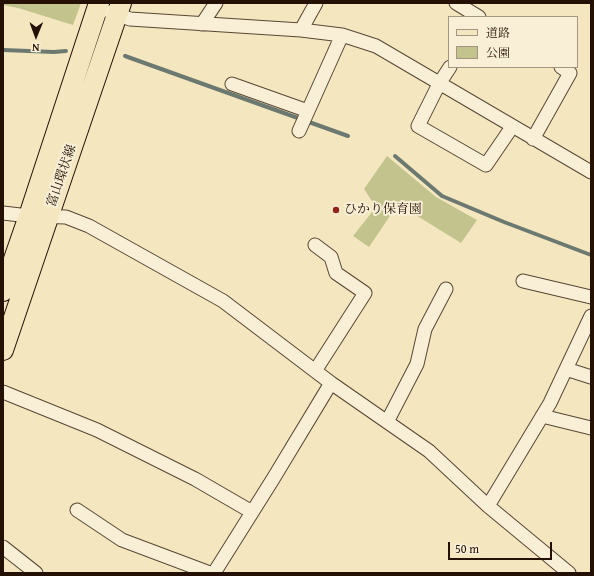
<!DOCTYPE html>
<meta charset="utf-8">
<style>
body{margin:0}
#map{position:relative;width:594px;height:576px;overflow:hidden;background:#f4e7c0;font-family:"Gentium Book Plus","Noto Serif JP",serif}
canvas{display:block}
.frame{position:absolute;inset:0;border:4px solid #251004;pointer-events:none}
.legend{position:absolute;left:448px;top:16px;width:130px;height:52px;box-sizing:border-box;background:#f8efd6;border:1px solid #a49682;margin:0;padding:5px 7px;list-style:none;font-size:12px;color:#251004}
.legend li{display:flex;align-items:center;gap:8px;height:20px}
.legend b{width:20px;border:1px solid #a49682}
.north{position:absolute;left:16px;top:16px;width:40px;height:40px;-webkit-text-stroke:3px #f8efd6;paint-order:stroke;rotate:181deg;font-size:11px;font-weight:700;line-height:16px;text-align:center;color:#251004}
.north::after{content:'';display:block;margin:auto;width:14px;height:18px;background:#251004;clip-path:polygon(50% 0,100% 100%,50% 72%,0 100%)}
.scale{position:absolute;left:448px;top:542px;width:104px;height:18px;box-sizing:border-box;border:2px solid #251004;border-top:0;padding-left:5px;font-size:12px;line-height:14px;white-space:nowrap;color:#251004;-webkit-text-stroke:3px #f8efd6;paint-order:stroke}
</style>
<div id="map">
<canvas width="594" height="576"></canvas>
<div class="frame"></div>
<ul class="legend">
<li><b style="height:5px;background:#f4e7c0"></b>道路</li>
<li><b style="height:11px;background:#c3c38d"></b>公園</li>
</ul>
<div class="north">N</div>
<div class="scale">50 m</div>
</div>
<script>
const context = document.querySelector('canvas').getContext('2d');
context.lineJoin = 'round';
function paint(path, color) {
  context.fillStyle = color;
  context.fill(path, 'evenodd');
}
function toPath(rows) {
  const path = new Path2D();
  for (const r of rows) {
    path.moveTo(r[0], r[1]);
    for (let i = 2; i < r.length; i += 2) path.lineTo(r[i], r[i + 1]);
  }
  return path;
}
function stroke(path, color, width, dash) {
  context.strokeStyle = color;
  context.lineWidth = width;
  context.lineCap = dash ? 'butt' : 'round';
  context.setLineDash(dash || []);
  context.stroke(path);
}
function drawText(font, color, halo, rows, align = 'center') {
  context.font = font + ' "Gentium Book Plus","Noto Serif JP",serif';
  context.lineWidth = 4;
  context.setLineDash([]);
  context.textBaseline = 'middle';
  context.strokeStyle = halo;
  context.fillStyle = color;
  for (const [text, x, y, turn = 0] of rows) {
    context.save();
    context.translate(x, y);
    context.rotate((+turn || 0) * Math.PI / 180);
    context.textAlign = isNaN(turn) ? turn : align;
    if (halo) context.strokeText(text, 0, 0);
    context.fillText(text, 0, 0);
    context.restore();
  }
}
paint(toPath([
 [3,3,81,3,73,25,18,8,3,5],
 [387,156,436,197,477,220,461,243,398,204,369,247,353,236,376,207,364,189]
]), '#c3c38d');
stroke(toPath([
 [3,50,54,52,66,51],
 [125,56,348,136],
 [395,156,442,196,504,222,591,255]
]), '#6c7970', 4);
const minor = toPath([
 [456,3,479,17],
 [110,12,130,19,301,30,342,35,376,46,591,172],
 [202,24,216,3],
 [301,30,316,3],
 [450,67,439,84,418,126,486,165,512,127],
 [232,84,308,111],
 [299,131,342,35],
 [533,139,570,73,561,67],
 [3,213,29,216,66,217,89,226,223,301,331,383,429,451,488,506,569,573],
 [315,245,331,257,336,273,365,293,315,371],
 [523,281,591,297],
 [566,369,591,377],
 [3,392,97,430,195,479,252,512],
 [542,416,591,428],
 [387,422,417,364,425,329,446,289],
 [488,506,550,403,591,316],
 [77,510,122,540,210,573],
 [3,547,36,573],
 [214,573,273,479,331,383]
]);
const primary = toPath([
 [3,291,29,216,99,3],
 [3,350,121,3]
]);
stroke(minor, '#594633', 15);
stroke(primary, '#251004', 22);
stroke(minor, '#f8efd6', 13);
stroke(primary, '#f4e7c0', 20);
for (const [x, y, r, color] of [
 [336,210,4,"#8f2418"]
]) {
  const dot = new Path2D();
  dot.arc(x, y, r, 0, 2 * Math.PI);
  context.fillStyle = color;
  context.fill(dot);
  stroke(dot, '#f8efd6', 1.5);
}
drawText('13px', '#251004', '#f8efd6', [
 ["富山環状線",62,176,-71]
]);
drawText('13px', '#251004', '#f8efd6', [
 ["ひかり保育園",344,210]
], 'left');
</script>
